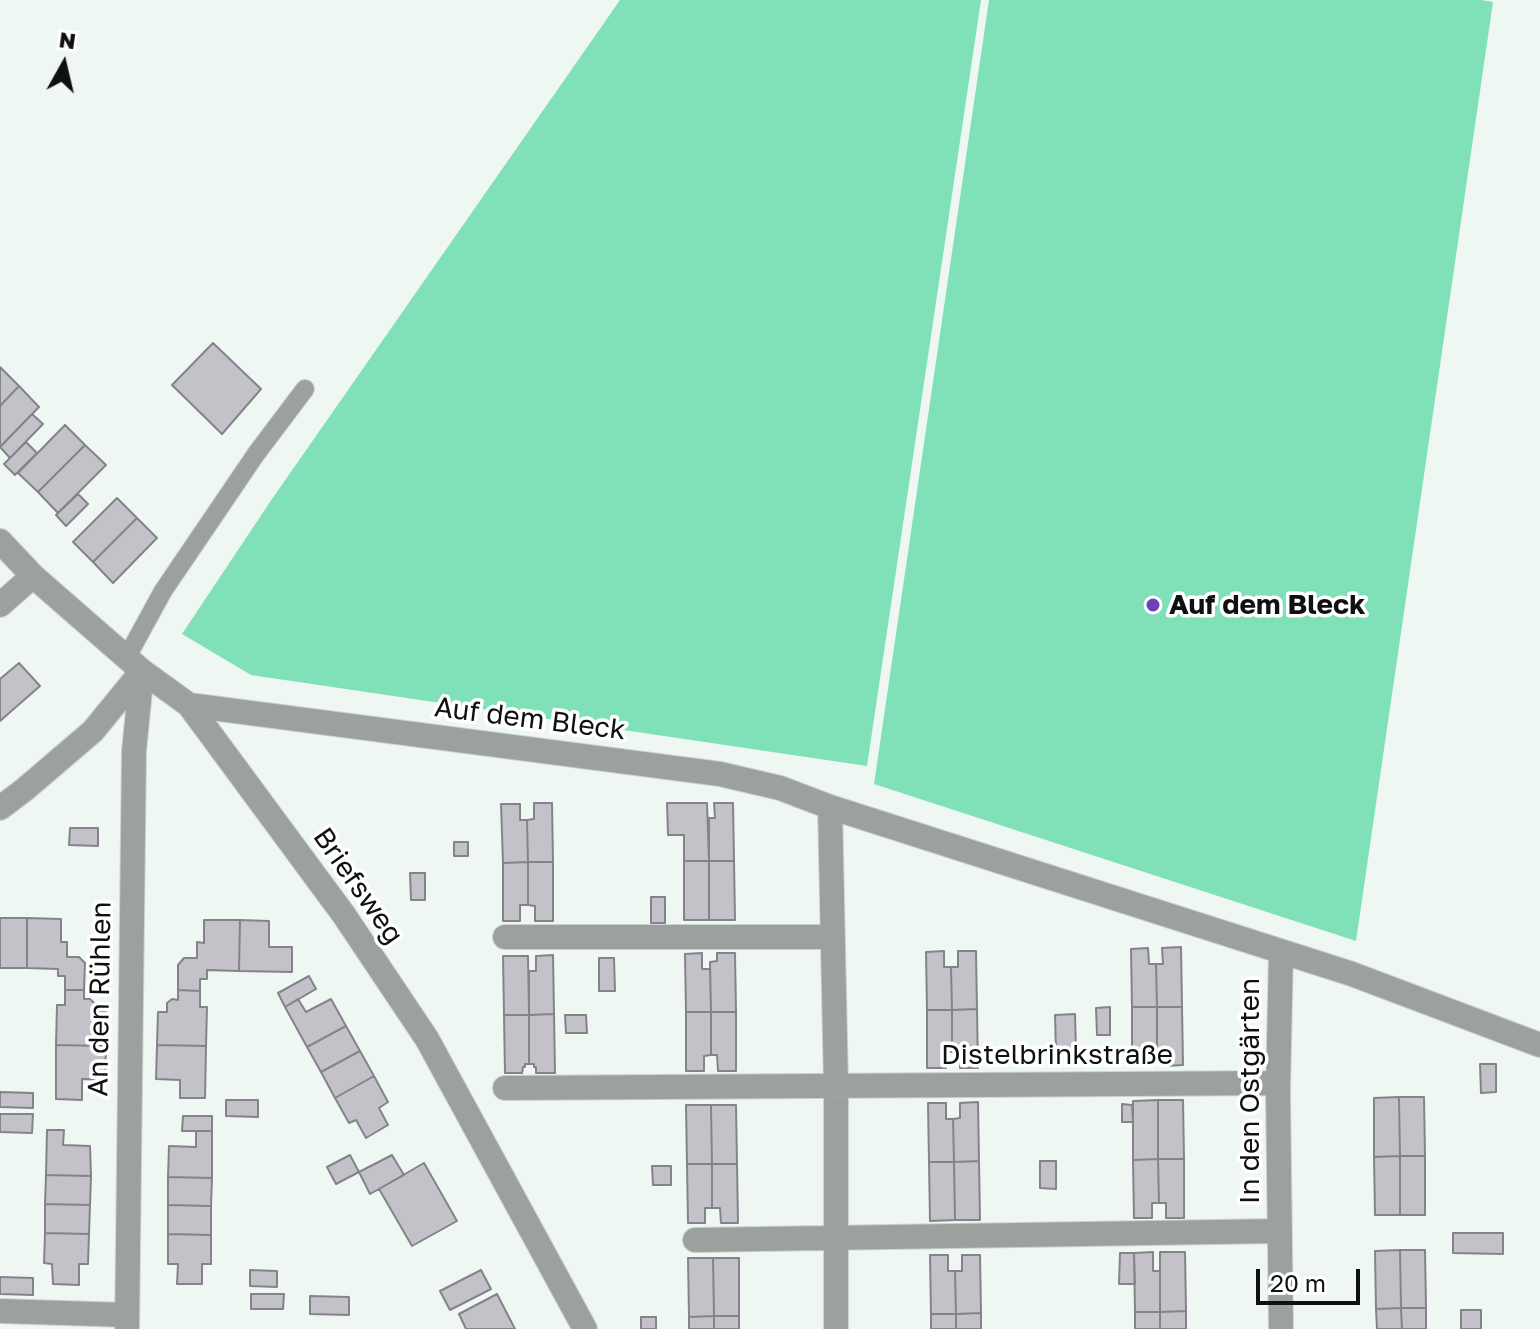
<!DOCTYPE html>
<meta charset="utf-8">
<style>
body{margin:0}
#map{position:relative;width:1540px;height:1329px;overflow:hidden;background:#eff7f3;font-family:"Golos Text",sans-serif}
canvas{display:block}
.north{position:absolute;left:24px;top:24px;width:80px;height:80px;-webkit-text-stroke:6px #fff;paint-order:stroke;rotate:8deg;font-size:22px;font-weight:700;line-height:32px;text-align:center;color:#0f1110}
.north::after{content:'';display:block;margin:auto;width:28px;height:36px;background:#0f1110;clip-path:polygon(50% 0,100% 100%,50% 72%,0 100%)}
.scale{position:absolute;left:1256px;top:1269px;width:104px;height:36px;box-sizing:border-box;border:4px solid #0f1110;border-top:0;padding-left:10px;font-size:24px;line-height:28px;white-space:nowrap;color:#0f1110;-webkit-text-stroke:6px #fff;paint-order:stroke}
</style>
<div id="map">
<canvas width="1540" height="1329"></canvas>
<div class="north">N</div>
<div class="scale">20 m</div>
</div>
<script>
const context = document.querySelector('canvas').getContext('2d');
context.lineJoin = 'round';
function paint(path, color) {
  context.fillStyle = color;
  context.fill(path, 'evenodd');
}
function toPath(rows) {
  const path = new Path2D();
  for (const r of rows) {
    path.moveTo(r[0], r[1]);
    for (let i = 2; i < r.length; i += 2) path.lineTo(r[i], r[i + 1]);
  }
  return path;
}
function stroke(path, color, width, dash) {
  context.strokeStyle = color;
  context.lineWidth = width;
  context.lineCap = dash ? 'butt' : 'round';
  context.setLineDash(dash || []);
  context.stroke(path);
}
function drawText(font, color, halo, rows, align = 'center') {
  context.font = font + ' "Golos Text",sans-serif';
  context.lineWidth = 7;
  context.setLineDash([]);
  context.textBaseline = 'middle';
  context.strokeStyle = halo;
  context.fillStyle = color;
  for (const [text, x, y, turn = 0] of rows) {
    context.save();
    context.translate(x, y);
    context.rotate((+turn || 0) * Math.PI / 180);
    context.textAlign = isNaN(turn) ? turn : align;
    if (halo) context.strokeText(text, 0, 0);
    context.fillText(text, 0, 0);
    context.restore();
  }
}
paint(toPath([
 [620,0,981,0,867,766,251,675,182,634,272,499],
 [989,0,1481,0,1493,2,1356,941,874,784]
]), '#80e1b9');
const building = toPath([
 [213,343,261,389,222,434,172,385,213,343],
 [0,367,19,386,0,406,0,367],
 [19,386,39,407,0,447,0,406,19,386],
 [32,414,43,424,10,458,0,447,32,414],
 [65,425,85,445,38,492,18,473,65,425],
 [26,442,37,453,15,475,4,464,26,442],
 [85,445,106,465,58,513,38,492,85,445],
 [78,494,88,504,66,526,56,515,78,494],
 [117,498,137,518,93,562,73,542,117,498],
 [137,518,157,538,113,583,93,562,137,518],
 [19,663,40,686,0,721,0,679,19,663],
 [534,803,552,803,553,862,528,862,527,820,534,819,534,803],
 [667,803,707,803,709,861,684,861,684,835,668,835,667,803],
 [714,803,733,803,734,861,709,861,709,818,715,818,714,803],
 [501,804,520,804,520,820,527,820,528,862,503,863,501,804],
 [70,828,98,828,98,846,69,845,70,828],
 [454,842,468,842,468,856,454,856,454,842],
 [684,861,709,861,709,920,684,920,684,861],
 [709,861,734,861,735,920,709,920,709,861],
 [528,862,553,862,553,921,535,921,535,906,528,905,528,862],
 [528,862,528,905,520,905,520,921,503,921,503,863,528,862],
 [410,873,425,873,425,900,411,900,410,873],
 [651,897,665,897,665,923,651,923,651,897],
 [0,918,27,918,27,968,0,968,0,918],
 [27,918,61,919,61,942,67,942,67,957,79,957,85,963,84,990,65,990,65,976,58,976,58,969,27,968,27,918],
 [204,920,240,920,239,971,207,970,207,979,200,979,200,991,178,990,178,965,184,958,197,958,197,942,204,943,204,920],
 [240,920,269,921,269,947,292,947,292,972,239,971,240,920],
 [1181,947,1182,1007,1157,1007,1156,964,1163,964,1162,948,1181,947],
 [1148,948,1149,964,1156,964,1157,1007,1132,1007,1131,949,1148,948],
 [944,951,944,967,951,967,952,1010,927,1010,926,952,944,951],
 [958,951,976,951,977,1009,952,1010,951,967,958,967,958,951],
 [702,953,702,969,710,969,711,1012,686,1012,685,954,702,953],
 [717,953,735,953,736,1012,711,1012,710,962,717,961,717,953],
 [553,955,554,1014,529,1015,529,971,536,971,536,956,553,955],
 [503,956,528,956,529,1015,504,1015,503,956],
 [599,958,614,958,615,991,599,991,599,958],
 [309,976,316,989,285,1007,278,993,309,976],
 [65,990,84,990,84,999,90,999,95,1004,96,1011,106,1012,106,1046,56,1045,57,1005,65,1005,65,990],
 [178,990,200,991,200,1007,207,1007,206,1046,157,1045,158,1012,167,1012,167,1003,172,999,178,1000,178,990],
 [298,999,306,1012,331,999,346,1026,307,1047,285,1007,298,999],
 [1110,1007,1110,1035,1097,1035,1096,1008,1110,1007],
 [1132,1007,1157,1007,1157,1050,1149,1050,1150,1066,1132,1066,1132,1007],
 [1157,1007,1182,1007,1183,1065,1165,1066,1164,1050,1157,1050,1157,1007],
 [977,1009,978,1068,960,1068,960,1053,952,1052,952,1010,977,1009],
 [927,1010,952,1010,952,1052,946,1052,946,1068,927,1068,927,1010],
 [686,1012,711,1012,711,1055,704,1056,704,1071,686,1071,686,1012],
 [711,1012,736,1012,736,1071,718,1071,717,1055,711,1055,711,1012],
 [554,1014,555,1073,536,1073,536,1067,534,1067,534,1064,529,1064,529,1015,554,1014],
 [1075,1014,1076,1051,1056,1052,1055,1015,1075,1014],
 [504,1015,529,1015,529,1064,525,1064,525,1067,523,1067,522,1073,505,1073,504,1015],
 [565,1015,586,1015,587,1033,566,1033,565,1015],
 [346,1026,360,1051,321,1072,307,1047,346,1026],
 [56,1045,106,1046,105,1080,82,1079,82,1100,56,1099,56,1045],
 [157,1045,206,1046,205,1098,180,1098,180,1080,156,1079,157,1045],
 [360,1051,374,1076,335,1098,321,1072,360,1051],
 [1480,1064,1496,1064,1496,1092,1481,1093,1480,1064],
 [374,1076,388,1102,379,1108,388,1125,366,1138,356,1120,349,1123,335,1098,374,1076],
 [0,1092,33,1093,33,1108,0,1107,0,1092],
 [1399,1097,1424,1097,1425,1156,1400,1156,1399,1097],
 [1399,1097,1400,1156,1374,1157,1374,1098,1399,1097],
 [226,1100,258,1100,258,1117,226,1116,226,1100],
 [1158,1100,1158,1159,1133,1160,1133,1101,1158,1100],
 [1158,1100,1183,1100,1184,1159,1158,1159,1158,1100],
 [978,1102,979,1161,954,1162,953,1119,960,1118,960,1103,978,1102],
 [928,1103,946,1103,946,1119,953,1119,954,1162,929,1162,928,1103],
 [1122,1104,1132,1105,1133,1122,1122,1122,1122,1104],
 [686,1105,711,1105,712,1164,687,1164,686,1105],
 [711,1105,736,1105,737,1164,712,1164,711,1105],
 [0,1114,33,1114,32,1133,0,1132,0,1114],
 [183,1116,212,1116,212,1131,182,1131,183,1116],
 [47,1130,64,1130,63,1145,90,1146,91,1176,46,1175,47,1130],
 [196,1131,212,1131,212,1178,168,1177,169,1146,196,1147,196,1131],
 [350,1155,359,1172,336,1184,327,1167,350,1155],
 [392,1155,404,1175,370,1194,359,1172,392,1155],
 [1400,1156,1425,1156,1425,1215,1400,1215,1400,1156],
 [1400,1156,1400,1215,1375,1215,1374,1157,1400,1156],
 [1158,1159,1159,1203,1152,1203,1152,1218,1134,1218,1133,1160,1158,1159],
 [1158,1159,1184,1159,1184,1218,1166,1218,1166,1203,1159,1203,1158,1159],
 [979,1161,980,1220,955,1220,954,1162,979,1161],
 [1040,1161,1056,1161,1056,1189,1040,1188,1040,1161],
 [929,1162,954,1162,955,1220,930,1221,929,1162],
 [424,1163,457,1221,412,1246,379,1189,424,1163],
 [687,1164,712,1164,712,1208,705,1208,705,1223,688,1223,687,1164],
 [712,1164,737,1164,738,1223,721,1223,720,1208,712,1208,712,1164],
 [652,1166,671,1166,671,1185,653,1185,652,1166],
 [46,1175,91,1176,90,1205,45,1204,46,1175],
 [168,1177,212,1178,211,1206,168,1205,168,1177],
 [45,1204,90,1205,89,1234,45,1233,45,1204],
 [168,1205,211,1206,211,1235,168,1234,168,1205],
 [45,1233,89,1234,88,1264,79,1264,79,1285,53,1284,52,1264,44,1263,45,1233],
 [1453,1233,1503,1233,1503,1254,1453,1253,1453,1233],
 [168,1234,211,1235,211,1264,202,1264,202,1284,177,1284,178,1264,168,1264,168,1234],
 [1400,1250,1425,1250,1426,1308,1401,1308,1400,1250],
 [1400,1250,1401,1308,1376,1309,1375,1251,1400,1250],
 [1153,1252,1153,1271,1160,1271,1160,1312,1135,1312,1134,1253,1153,1252],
 [1160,1252,1185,1252,1186,1311,1160,1312,1160,1252],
 [1120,1253,1134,1253,1135,1284,1119,1284,1120,1253],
 [930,1255,948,1255,948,1271,955,1271,956,1314,931,1314,930,1255],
 [962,1255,980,1255,981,1313,956,1314,955,1271,962,1271,962,1255],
 [688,1258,713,1258,714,1316,689,1317,688,1258],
 [713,1258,739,1258,739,1316,714,1316,713,1258],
 [250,1270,277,1271,277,1287,250,1286,250,1270],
 [481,1270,491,1289,450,1310,440,1291,481,1270],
 [0,1277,33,1278,33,1295,0,1294,0,1277],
 [251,1294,284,1294,283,1309,251,1309,251,1294],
 [497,1294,515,1329,466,1329,459,1314,497,1294],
 [310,1296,349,1297,349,1315,310,1314,310,1296],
 [1401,1308,1402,1329,1377,1329,1376,1309,1401,1308],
 [1401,1308,1426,1308,1426,1329,1402,1329,1401,1308],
 [1461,1310,1481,1310,1481,1329,1461,1329,1461,1310],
 [1186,1311,1186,1329,1160,1329,1160,1312,1186,1311],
 [1135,1312,1160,1312,1160,1329,1135,1329,1135,1312],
 [981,1313,981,1329,956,1329,956,1314,981,1313],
 [931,1314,956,1314,956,1329,931,1329,931,1314],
 [714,1316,739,1316,739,1329,714,1329,714,1316],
 [714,1316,714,1329,689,1329,689,1317,714,1316],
 [641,1317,656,1317,656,1329,641,1329,641,1317]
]);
paint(building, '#c3c2c9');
stroke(building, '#84838a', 2);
const lane = toPath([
 [127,657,163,591,256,454,305,389]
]);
const street = toPath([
 [0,541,33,576,142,671,189,705,344,915,427,1039,585,1329],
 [0,605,33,576],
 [189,705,720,774,780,788,830,807,1352,974,1540,1045],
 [830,807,836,1086,836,1329],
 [0,808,24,790,93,731,142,671],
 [505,937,832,937],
 [505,1088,1278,1083],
 [695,1240,1279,1231],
 [0,1311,127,1315],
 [127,1329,134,751,142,671],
 [1281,1329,1278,1091,1281,952]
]);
stroke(lane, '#cbd2cf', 20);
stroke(street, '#cbd2cf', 26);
stroke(lane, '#9ca09e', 18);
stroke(street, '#9ca09e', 24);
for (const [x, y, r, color] of [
 [1153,605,8,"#6c40b7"]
]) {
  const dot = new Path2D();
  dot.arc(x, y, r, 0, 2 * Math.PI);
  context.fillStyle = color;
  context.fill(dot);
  stroke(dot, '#fff', 3);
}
drawText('bold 28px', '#0f1110', '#fff', [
 ["Auf dem Bleck",1169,605]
], 'left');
drawText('28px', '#0f1110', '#fff', [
 ["Auf dem Bleck",530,719,7],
 ["Briefsweg",358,886,55],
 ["An den Rühlen",100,999,-89],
 ["Distelbrinkstraße",1057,1055],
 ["In den Ostgärten",1250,1091,-90]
]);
</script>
